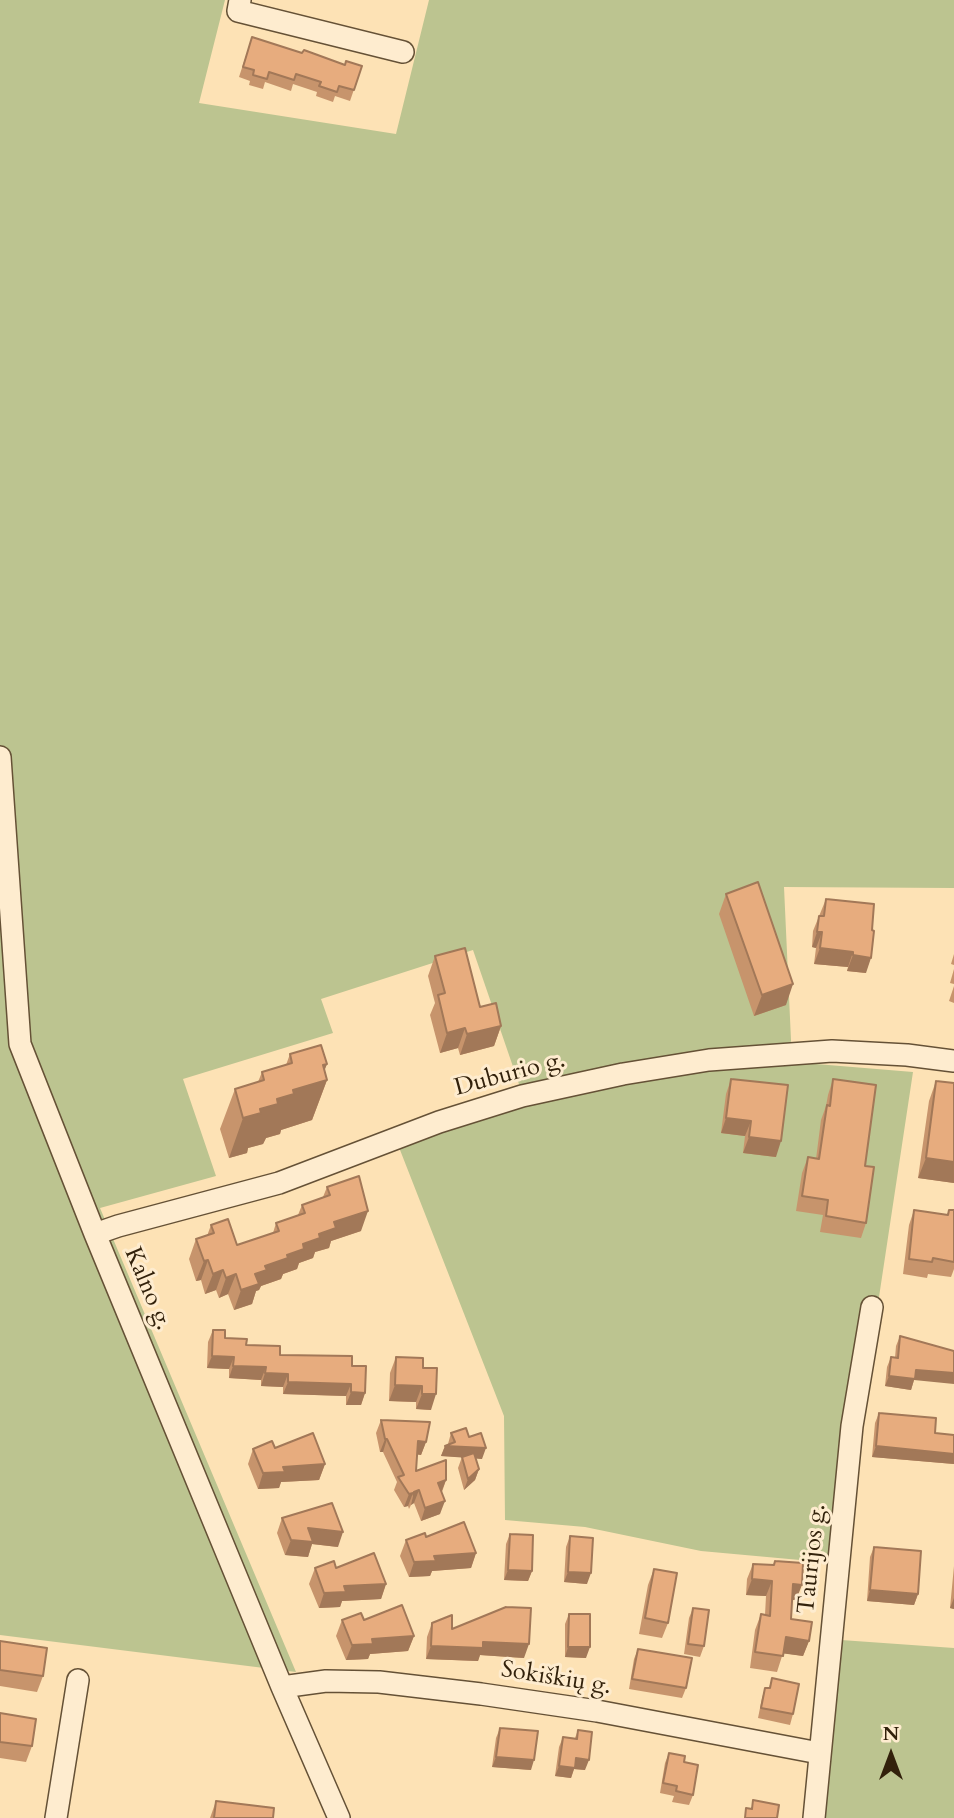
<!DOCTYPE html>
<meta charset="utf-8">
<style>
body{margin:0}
#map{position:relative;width:954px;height:1818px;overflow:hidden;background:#fde2b5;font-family:Cardo,serif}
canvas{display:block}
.north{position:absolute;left:856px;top:1720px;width:70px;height:70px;-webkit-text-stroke:5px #feeccf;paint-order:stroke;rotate:0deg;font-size:19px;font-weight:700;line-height:28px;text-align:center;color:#32210b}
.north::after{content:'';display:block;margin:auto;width:24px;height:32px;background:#32210b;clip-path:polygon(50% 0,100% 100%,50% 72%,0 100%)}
</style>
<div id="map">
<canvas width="954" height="1818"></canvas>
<div class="north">N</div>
</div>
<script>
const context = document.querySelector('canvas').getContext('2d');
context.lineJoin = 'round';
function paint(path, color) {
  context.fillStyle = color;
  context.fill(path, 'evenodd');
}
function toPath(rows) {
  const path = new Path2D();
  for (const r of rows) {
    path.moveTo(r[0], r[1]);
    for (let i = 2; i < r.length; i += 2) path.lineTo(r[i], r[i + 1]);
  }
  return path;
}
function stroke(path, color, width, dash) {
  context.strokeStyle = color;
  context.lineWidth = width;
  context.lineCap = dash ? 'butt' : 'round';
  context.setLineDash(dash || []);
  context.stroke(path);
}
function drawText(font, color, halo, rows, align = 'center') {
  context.font = font + ' Cardo,serif';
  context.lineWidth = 6;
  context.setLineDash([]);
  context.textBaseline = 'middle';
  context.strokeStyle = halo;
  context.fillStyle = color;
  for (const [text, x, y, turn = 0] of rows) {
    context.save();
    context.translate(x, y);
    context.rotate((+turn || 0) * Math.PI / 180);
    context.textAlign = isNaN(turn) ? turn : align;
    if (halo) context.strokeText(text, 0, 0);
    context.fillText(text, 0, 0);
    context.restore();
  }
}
paint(toPath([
 [0,0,225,0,199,103,396,134,429,0,954,0,954,888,784,887,792,1062,913,1072,853,1469,844,1564,701,1551,585,1527,505,1520,504,1416,393,1132,521,1090,473,950,321,999,333,1033,183,1079,216,1176,100,1208,296,1672,0,1635],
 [841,1640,954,1648,954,1818,823,1818]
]), '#bcc490');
const minor = toPath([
 [240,0,238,11,403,52],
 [0,757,20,1044,95,1234,282,1687,339,1818],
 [95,1234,118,1226,279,1183,439,1122,522,1096,623,1074,709,1060,832,1051,907,1055,954,1061],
 [282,1687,326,1681,379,1682,481,1694,597,1711,819,1753],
 [56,1818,78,1680],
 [814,1818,852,1426,872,1307]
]);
stroke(minor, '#655136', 24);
stroke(minor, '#feeccf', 21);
paint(toPath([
 [252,37,302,53,345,65,362,66,350,101,335,96,333,102,316,96,317,92,293,84,291,91,265,82,263,89,249,85,250,81,239,77],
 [726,894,786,1005,754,1016,719,914],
 [826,899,866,973,847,971,848,967,814,964,816,948,812,947,813,931],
 [954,954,954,965,951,964],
 [435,956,480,1007,501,1026,494,1046,460,1055,458,1048,440,1053,430,1015,435,1003,428,976],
 [954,969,954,984,950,983],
 [954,986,954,1003,949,1001],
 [290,1054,327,1064,324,1070,327,1080,312,1120,281,1130,280,1134,266,1138,263,1144,248,1148,247,1153,229,1158,220,1129,235,1089,258,1082,262,1072,286,1065],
 [731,1079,776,1157,743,1153,745,1136,721,1133,726,1094],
 [833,1079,865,1166,866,1223,861,1238,820,1232,823,1215,796,1211,802,1173,808,1157,816,1159,821,1120,826,1106,828,1095],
 [936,1081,954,1083,954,1183,918,1178,929,1101],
 [327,1187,361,1231,331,1241,329,1248,315,1252,313,1258,299,1263,297,1269,283,1274,281,1279,261,1286,259,1290,256,1291,252,1304,234,1310,228,1294,219,1298,216,1290,205,1294,201,1280,196,1281,189,1259,196,1239,207,1236,211,1225,237,1245,273,1233,276,1223,298,1215,302,1205,323,1197],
 [914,1210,947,1215,949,1210,954,1210,954,1269,951,1277,928,1274,927,1278,903,1274,909,1225],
 [213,1330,225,1338,280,1355,352,1366,365,1393,361,1405,346,1405,346,1396,283,1394,283,1387,261,1386,261,1380,229,1378,229,1369,207,1368,208,1342],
 [900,1336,914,1380,911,1390,885,1386,887,1367,891,1357,895,1358,896,1346],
 [396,1357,423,1368,431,1410,416,1409,416,1402,389,1401,390,1373],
 [879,1413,935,1433,954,1435,954,1464,872,1457,875,1423],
 [381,1420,426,1442,421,1455,417,1454,416,1471,446,1480,442,1492,440,1514,421,1521,414,1503,411,1505,409,1509,408,1506,404,1507,394,1490,397,1482,383,1452,380,1452,376,1433],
 [451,1433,469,1437,482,1459,476,1458,479,1469,475,1480,464,1490,458,1468,462,1457,441,1456,445,1446,448,1444],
 [253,1449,325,1464,319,1480,281,1482,279,1488,258,1489,248,1464],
 [282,1518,338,1547,312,1544,308,1557,285,1555,277,1533],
 [510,1534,532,1571,528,1581,504,1580,506,1544],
 [570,1536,587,1584,564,1582,566,1547],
 [426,1537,476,1553,471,1568,432,1571,430,1576,409,1577,400,1556,406,1540],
 [874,1547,918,1594,914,1605,867,1601,870,1557],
 [775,1561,796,1600,792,1600,791,1619,809,1641,803,1656,783,1653,777,1672,750,1668,755,1630,761,1614,765,1615,766,1596,746,1595,747,1579,753,1564,773,1565],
 [954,1566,954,1609,950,1608],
 [315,1568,336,1568,386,1584,381,1599,342,1601,340,1607,319,1608,309,1584],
 [654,1569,668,1623,662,1638,639,1634,648,1585],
 [693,1608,704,1646,700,1657,684,1654,689,1618],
 [569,1614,586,1658,565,1657,565,1624],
 [342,1620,364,1620,414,1636,408,1651,370,1654,368,1659,346,1660,336,1636],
 [432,1623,452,1629,524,1658,480,1655,478,1661,426,1659,427,1637],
 [0,1641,43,1676,37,1692,0,1686],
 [638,1649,686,1688,682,1698,629,1689,634,1659],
 [772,1678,793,1714,790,1725,758,1718,762,1698,765,1688,769,1688],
 [0,1713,32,1746,26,1762,0,1758],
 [500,1728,531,1770,492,1767,496,1738],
 [578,1730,585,1770,574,1769,571,1778,555,1776,559,1747,563,1737,575,1738],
 [669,1753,684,1762,693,1795,689,1805,672,1802,674,1796,660,1793,665,1763],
 [216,1801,273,1818,210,1818]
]), '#c7946c');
paint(toPath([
 [817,932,822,932,816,948,812,947],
 [820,948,853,952,848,967,814,964],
 [853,955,871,958,866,973,847,971],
 [793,984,786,1005,754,1016,762,995],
 [501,1026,494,1046,460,1055,467,1034],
 [465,1028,458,1048,440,1053,447,1033],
 [327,1064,320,1082,327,1080,312,1120,281,1130,280,1134,266,1138,263,1144,248,1148,247,1153,229,1158,243,1118,293,1090,323,1065],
 [726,1118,751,1121,745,1136,721,1133],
 [749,1137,781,1141,776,1157,743,1153],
 [926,1158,954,1162,954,1183,918,1178],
 [368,1211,361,1231,331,1241,329,1248,315,1252,313,1258,299,1263,297,1269,283,1274,281,1279,261,1286,259,1290,256,1291,252,1304,234,1310,241,1290,255,1274,265,1266,287,1255,334,1222],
 [208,1260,201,1280,196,1281,204,1261],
 [223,1270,216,1290,205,1294,213,1274],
 [236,1274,228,1294,219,1298,226,1278],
 [212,1356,234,1357,229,1369,207,1368],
 [233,1366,266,1367,261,1380,229,1378],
 [916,1370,954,1373,954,1384,914,1380,911,1390,885,1386,889,1376],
 [265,1373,288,1374,283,1387,261,1386],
 [288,1382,351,1384,346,1396,283,1394],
 [395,1385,422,1386,416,1402,389,1401],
 [351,1392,365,1393,361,1405,346,1405],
 [422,1394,436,1394,431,1410,416,1409],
 [385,1439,387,1439,383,1452,380,1452],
 [418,1441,426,1442,421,1455,413,1454],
 [445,1446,486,1448,482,1459,441,1456],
 [876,1446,954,1454,954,1464,872,1457],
 [325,1464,319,1480,281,1482,279,1488,258,1489,263,1473,283,1467],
 [479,1469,475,1480,464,1490,468,1479],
 [446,1480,441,1493,438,1483],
 [419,1490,414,1503,411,1505,414,1492],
 [413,1493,408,1506,404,1507,409,1494],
 [445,1501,440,1514,421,1521,425,1508],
 [308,1528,343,1532,338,1547,312,1544,308,1557,285,1555,291,1540],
 [476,1553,471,1568,432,1571,430,1576,409,1577,414,1562,434,1556],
 [508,1570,532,1571,528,1581,504,1580],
 [568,1572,591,1573,587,1584,564,1582],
 [752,1579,772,1581,766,1596,746,1595],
 [386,1584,381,1599,342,1601,340,1607,319,1608,324,1593,344,1586],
 [793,1584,802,1585,796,1600,787,1600],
 [870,1590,918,1594,914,1605,867,1601],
 [954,1598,954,1609,950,1608],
 [414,1636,408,1651,370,1654,368,1659,346,1660,352,1645,372,1639],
 [786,1637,809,1641,803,1656,780,1653],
 [483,1642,529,1644,524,1658,480,1655,478,1661,426,1659,431,1646],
 [568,1647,590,1647,586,1658,565,1657],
 [496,1757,534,1760,531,1770,492,1767],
 [576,1758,589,1760,585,1770,574,1769,571,1778,555,1776,559,1766]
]), '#a27858');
const building = toPath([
 [252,37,302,53,304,50,345,65,346,61,362,66,354,90,339,86,337,92,319,86,321,82,296,74,294,80,269,72,267,79,253,75,254,70,243,67,252,37],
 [758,882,793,984,762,995,726,894,758,882],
 [826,899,874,904,872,930,874,931,871,958,853,955,853,952,820,948,822,932,817,932,819,916,824,916,826,899],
 [465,948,480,1007,496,1003,501,1026,467,1034,465,1028,447,1033,438,995,445,993,435,956,465,948],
 [321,1045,327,1064,323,1065,327,1080,293,1090,294,1094,277,1099,278,1104,260,1109,261,1113,243,1118,235,1089,264,1080,262,1072,292,1063,290,1054,321,1045],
 [731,1079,788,1085,781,1141,749,1137,751,1121,726,1118,731,1079],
 [833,1079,876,1085,865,1166,874,1167,866,1223,826,1216,828,1200,802,1196,808,1157,819,1159,827,1105,830,1106,833,1079],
 [936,1081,954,1083,954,1162,926,1158,936,1081],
 [359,1176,368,1211,334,1222,336,1228,319,1234,320,1238,303,1244,304,1249,287,1255,288,1258,265,1266,267,1270,255,1274,259,1284,241,1290,236,1274,226,1278,223,1270,213,1274,208,1260,204,1261,196,1239,214,1233,211,1225,228,1219,237,1245,279,1231,276,1223,305,1213,302,1205,330,1195,327,1187,359,1176],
 [914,1210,948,1215,949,1210,954,1210,954,1262,933,1258,932,1262,909,1259,914,1210],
 [213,1330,225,1330,225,1338,247,1339,246,1345,280,1346,280,1355,352,1356,352,1366,366,1366,365,1393,351,1392,351,1384,288,1382,288,1374,265,1373,266,1367,233,1366,234,1357,212,1356,213,1330],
 [900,1336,954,1351,954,1373,916,1370,915,1379,889,1376,891,1357,898,1358,900,1336],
 [396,1357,423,1358,423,1368,437,1368,436,1394,422,1394,422,1386,395,1385,396,1357],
 [879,1413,936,1418,935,1433,954,1435,954,1454,876,1446,879,1413],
 [381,1420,430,1422,426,1442,418,1441,416,1471,446,1460,446,1480,438,1483,445,1501,425,1508,419,1490,414,1492,414,1496,413,1493,409,1494,398,1477,404,1475,387,1439,385,1439,381,1420],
 [466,1428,469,1437,481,1433,486,1448,445,1446,455,1442,451,1433,466,1428],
 [313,1433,325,1464,283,1467,285,1472,263,1473,253,1449,272,1441,275,1448,313,1433],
 [474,1453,479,1469,468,1479,462,1457,474,1453],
 [332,1503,343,1532,308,1528,313,1542,291,1540,282,1518,332,1503],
 [464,1522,476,1553,434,1556,436,1561,414,1562,406,1540,425,1533,426,1537,464,1522],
 [510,1534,533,1535,532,1571,508,1570,510,1534],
 [570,1536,593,1538,591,1573,568,1572,570,1536],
 [874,1547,921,1551,918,1594,870,1590,874,1547],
 [374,1553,386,1584,344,1586,346,1592,324,1593,315,1568,334,1561,336,1568,374,1553],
 [775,1561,803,1563,802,1585,793,1584,791,1619,812,1622,809,1641,786,1637,783,1656,755,1652,761,1614,770,1616,772,1581,752,1579,753,1564,774,1565,775,1561],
 [654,1569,677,1573,668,1623,645,1618,654,1569],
 [402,1605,414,1636,372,1639,373,1644,352,1645,342,1620,361,1613,364,1620,402,1605],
 [506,1607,531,1608,529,1644,483,1642,483,1648,431,1646,432,1623,452,1615,452,1629,506,1607],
 [693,1608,709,1610,704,1646,688,1644,693,1608],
 [569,1614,590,1614,590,1647,568,1647,569,1614],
 [0,1641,47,1648,43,1676,0,1670,0,1641],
 [638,1649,692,1658,686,1688,632,1679,638,1649],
 [772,1678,799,1684,793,1714,761,1708,765,1688,770,1688,772,1678],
 [0,1713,36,1719,32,1746,0,1742,0,1713],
 [500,1728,538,1731,534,1760,496,1757,500,1728],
 [578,1730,592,1732,589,1760,576,1758,575,1768,559,1766,563,1737,577,1739,578,1730],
 [669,1753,685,1756,684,1762,698,1765,693,1795,676,1791,677,1786,663,1783,669,1753],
 [753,1800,779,1805,777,1818,745,1818,746,1808,752,1809,753,1800],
 [216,1801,274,1808,273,1818,214,1818,216,1801]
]);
paint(building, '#e7ac7e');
stroke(building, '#a27858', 2);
drawText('24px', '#32210b', '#feeccf', [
 ["Duburio g.",510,1075,-15],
 ["Kalno g.",147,1289,67],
 ["Taurijos g.",813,1559,-84],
 ["Sokiškių g.",556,1679,9]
]);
</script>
